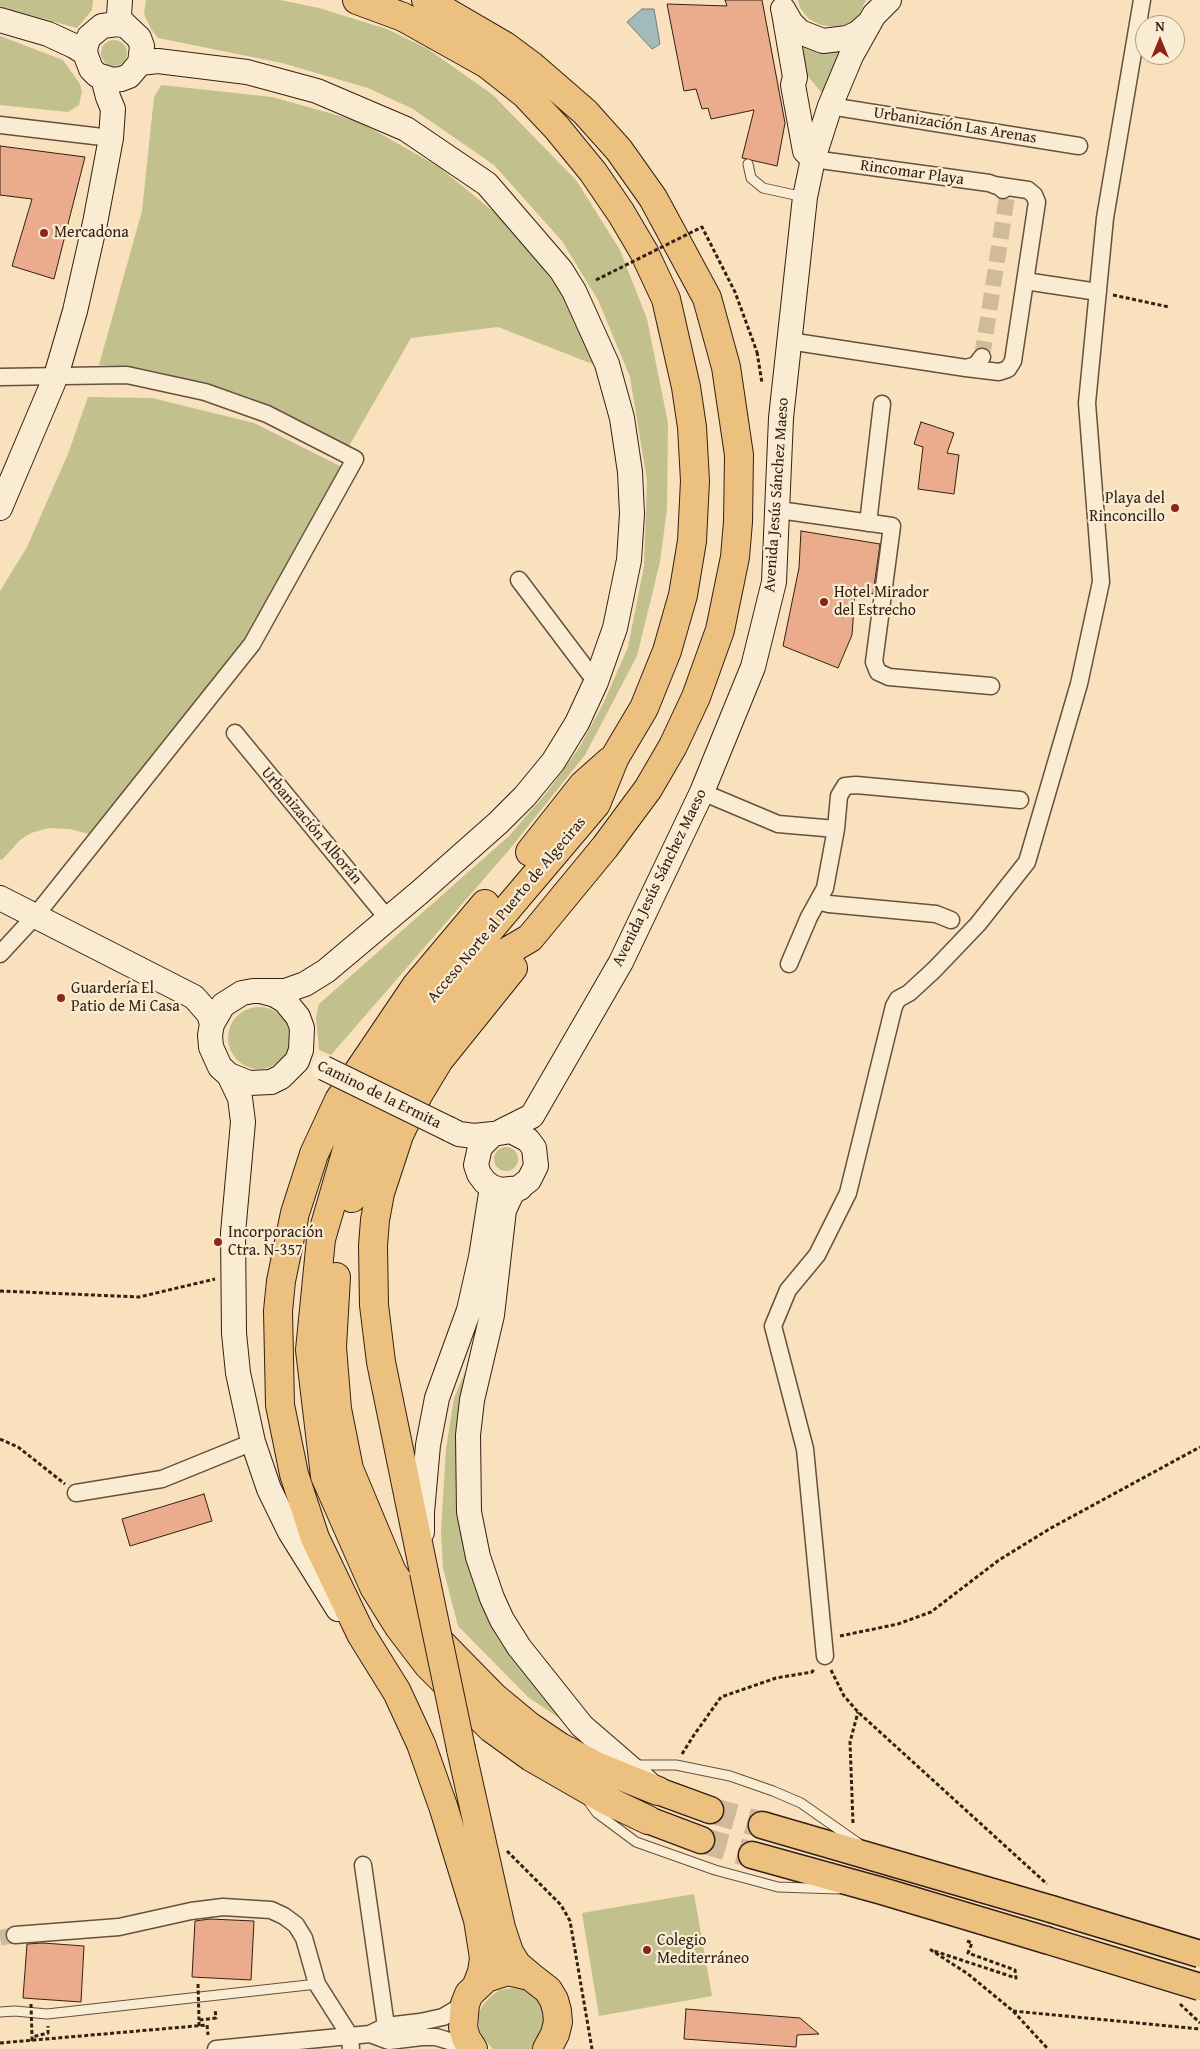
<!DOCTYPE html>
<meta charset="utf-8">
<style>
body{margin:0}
#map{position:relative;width:1200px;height:2049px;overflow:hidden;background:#f8e1bc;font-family:"Gentium Book Plus",serif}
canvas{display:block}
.north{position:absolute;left:1135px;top:15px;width:50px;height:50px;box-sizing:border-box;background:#faecd3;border:1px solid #ab9a87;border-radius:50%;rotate:0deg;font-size:14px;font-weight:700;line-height:20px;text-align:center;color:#352014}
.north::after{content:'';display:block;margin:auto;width:18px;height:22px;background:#8f2418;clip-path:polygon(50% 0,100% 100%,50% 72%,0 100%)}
</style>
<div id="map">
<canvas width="1200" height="2049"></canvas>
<div class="north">N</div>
</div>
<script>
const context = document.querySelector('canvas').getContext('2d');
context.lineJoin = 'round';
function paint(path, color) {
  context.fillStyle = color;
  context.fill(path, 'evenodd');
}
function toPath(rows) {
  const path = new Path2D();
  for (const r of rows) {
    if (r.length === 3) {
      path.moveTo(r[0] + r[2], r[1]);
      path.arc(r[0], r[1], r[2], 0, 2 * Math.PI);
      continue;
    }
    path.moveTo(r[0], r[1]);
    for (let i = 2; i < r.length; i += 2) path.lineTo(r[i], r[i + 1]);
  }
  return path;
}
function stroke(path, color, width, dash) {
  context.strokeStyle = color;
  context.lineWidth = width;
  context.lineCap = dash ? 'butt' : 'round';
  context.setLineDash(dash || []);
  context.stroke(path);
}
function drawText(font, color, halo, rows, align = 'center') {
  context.font = font + ' "Gentium Book Plus",serif';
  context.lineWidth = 4.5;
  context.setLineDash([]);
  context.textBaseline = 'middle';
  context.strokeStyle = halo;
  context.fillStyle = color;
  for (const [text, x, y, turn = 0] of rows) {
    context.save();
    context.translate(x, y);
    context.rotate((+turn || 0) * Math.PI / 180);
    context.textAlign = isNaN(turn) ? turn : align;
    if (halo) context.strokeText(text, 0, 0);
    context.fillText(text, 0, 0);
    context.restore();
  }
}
paint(toPath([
 [0,0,93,0,92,10,77,28,0,7],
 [146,0,280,0,319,8,387,29,428,49,493,95,576,180,620,250,647,319,668,423,667,509,660,562,637,656,585,755,509,850,331,1055,319,1050,316,1017,319,1004,509,836,548,791,579,748,604,702,628,647,644,566,647,480,630,377,598,300,562,241,494,165,413,109,368,88,282,63,158,38,151,29,144,14],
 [798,0,866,0,859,15,848,24,834,27,821,25,809,19,800,8],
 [0,36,63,60,80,84,82,91,79,105,68,112,0,105],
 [114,53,13],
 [802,45,823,53,844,51,828,89,821,92,807,75],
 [161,85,272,97,358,121,439,167,505,221,563,294,595,365,498,327,411,338,349,446,249,397,197,381,143,369,99,365,142,211,154,97],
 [88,397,152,398,254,423,344,468,251,637,96,836,70,829,49,828,31,833,20,840,2,860,0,859,0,591,27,547,68,454],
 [259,1038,31],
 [506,1159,12],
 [465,1372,457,1450,461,1524,571,1726,528,1697,458,1626,443,1568,441,1531,446,1449,454,1398],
 [694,1894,712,1996,599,2016,582,1913],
 [511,1988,525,1990,535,1996,542,2005,546,2016,541,2041,533,2049,493,2049,482,2037,479,2026,479,2014,482,2006,490,1997,499,1990]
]), '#c2c18d');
const water = toPath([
 [642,9,654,9,660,44,652,49,627,22,642,9]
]);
paint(water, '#a0bbb9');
stroke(water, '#757d77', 1);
const building = toPath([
 [725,0,762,0,785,123,777,166,742,158,754,110,711,119,708,108,702,109,696,89,684,91,667,4,727,6,725,0],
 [0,146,85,157,54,279,12,266,32,199,0,195,0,146],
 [921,422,954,433,947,453,959,455,954,494,918,489,923,447,914,444,921,422],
 [801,531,880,544,873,594,855,593,852,635,838,668,783,646,799,568,801,531],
 [204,1494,212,1521,130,1546,122,1519,204,1494],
 [210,1919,254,1921,251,1980,192,1977,195,1921,210,1919],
 [43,1943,84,1946,81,2002,23,1998,27,1944,43,1943],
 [686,2009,800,2018,819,2034,797,2035,796,2047,684,2039,686,2009]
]);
paint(building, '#ebab8d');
stroke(building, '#352014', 1);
stroke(toPath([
 [982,357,1007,196],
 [0,1938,15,1935]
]), '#d1ba9a', 16, [16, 8]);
stroke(toPath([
 [710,1810,762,1825],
 [701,1840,752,1855]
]), '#d1ba9a', 26, [26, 13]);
const lane = toPath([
 [748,164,751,178,763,188,804,197],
 [634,1765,676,1765,730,1776,773,1791,801,1803,858,1843],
 [589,1802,597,1813,636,1842,715,1870,778,1887,838,1889],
 [0,2012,15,2011,47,2014,317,1984]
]);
const street = toPath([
 [830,106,1079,146],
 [0,125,111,138],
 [813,159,989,183,1000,187,1003,190],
 [1025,281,1098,292],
 [789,341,966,368,976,365,982,357],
 [966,368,999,372,1008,369,1013,361,1037,202,1034,195,1028,190,994,185],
 [0,377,127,375,205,392,267,414,355,459,252,644,36,915,0,954],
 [779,510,892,526,874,662,878,672,889,677,991,686],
 [868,523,882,404],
 [519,580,596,682],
 [235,733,388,919],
 [702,792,778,824,836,829],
 [818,901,829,904,936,914,951,920],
 [789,964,809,917,825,888,836,829,839,796,845,786,856,785,1020,800],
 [76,1493,162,1479,253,1442],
 [825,1656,805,1449,773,1326,788,1290,817,1255,848,1193,894,1006,898,999,909,993,934,970,978,924,1027,862,1079,684,1101,582,1087,403,1105,218,1142,0],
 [363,1865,386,2026],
 [15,1935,119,1927,191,1911,223,1907,271,1910,284,1916,296,1925,304,1938,317,1984,350,2036,351,2049],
 [370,2034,389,2041,422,2037,436,2037,472,2048],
 [216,2049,370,2034,386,2026,420,2022,443,2017,465,2004]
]);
const secondary = toPath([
 [120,0,119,16,122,22,139,38,142,46,140,63,129,76,121,79,113,80,97,75,91,69,85,53,86,45,89,37,102,26,118,24,126,26],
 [783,9,791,23,800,32,823,41,847,38,858,33,868,24],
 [784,13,795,77,793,85,805,151,813,159],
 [0,20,48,34,74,46,85,53],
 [140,63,158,61,247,72,317,91,406,129,487,184,561,270,574,291,607,364,622,418,630,472,632,514,629,560,615,628,596,682,577,723,553,762,525,796,498,823,420,892,326,971,305,984,285,991,253,991,242,993,223,1005,212,1024,210,1035,211,1047,220,1067,229,1075,249,1083,271,1082,281,1077,297,1061,301,1050,302,1028,298,1017,285,1001,275,995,264,992],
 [0,508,56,376,75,311,95,223,111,138,113,109,108,97,103,78],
 [0,898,194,997,209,1014,212,1024],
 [229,1075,240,1098,243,1122,233,1233,234,1333,238,1373,253,1442,269,1489,290,1532,338,1609],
 [449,1129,459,1134,474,1136,493,1134],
 [502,1131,532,1116,621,962,702,792,753,667,774,582,781,418,805,197,813,159,830,106,851,56,874,15,889,0],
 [520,1188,501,1190,492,1187,485,1182,479,1174,476,1165,480,1147,493,1134,511,1131,528,1140,534,1148,536,1166,529,1180,512,1193,504,1210,492,1315,472,1400,468,1435,469,1512,478,1557,492,1598,502,1620,519,1647,582,1726,648,1783],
 [422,1532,422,1512,428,1445,437,1398,469,1310,481,1257,492,1187]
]);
const primary = toPath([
 [658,1791,710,1810],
 [648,1820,701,1840],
 [762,1825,1051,1909],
 [752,1855,882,1891,1046,1940]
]);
const highway = toPath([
 [357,0,403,17,487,64,525,94,557,128,593,172,621,213,644,252,666,299,686,387,692,427,695,481,692,541,683,595,667,651,644,708,615,757,596,804,436,993,391,1055,355,1122,321,1239,310,1350,325,1476,374,1587,399,1627,428,1665,491,1728,531,1757,606,1800,648,1820],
 [530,852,583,785,610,761],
 [352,1198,377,1128,410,1069,455,1008,501,955,530,938,605,847,648,789,673,746,696,697,720,630,735,557,738,522,739,455,726,367,707,298,653,198,619,150,585,112,532,66,505,46,426,0],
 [336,1277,332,1347,337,1409,349,1469,392,1572,441,1643,494,1697,529,1726,560,1747,596,1766,658,1791],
 [424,1572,381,1362,374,1305,373,1246,375,1220,380,1193,399,1135,418,1095,439,1060,513,968],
 [461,1749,501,1928,509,1952,517,1965,530,1976],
 [477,1985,482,1972,484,1958,478,1920,444,1809,421,1744,397,1692,361,1634,315,1538,294,1474,280,1405,278,1311,281,1281,295,1213,314,1154,339,1100,416,986,485,904],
 [473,2049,466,2038,463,2027,465,2004,469,1994,486,1978,508,1971,530,1976,548,1990,554,2000,557,2011,558,2022,555,2034,547,2049]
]);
stroke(lane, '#66503e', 11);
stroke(street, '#66503e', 19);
stroke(secondary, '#352014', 26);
stroke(primary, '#352014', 29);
stroke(highway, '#352014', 30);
stroke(toPath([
 [1113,295,1169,307],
 [757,352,762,383],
 [0,1291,139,1297,215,1279],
 [0,1439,18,1447,65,1484],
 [840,1636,898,1624,931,1612,999,1560,1051,1528,1200,1447],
 [831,1670,844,1696,858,1712,1047,1884],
 [682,1754,694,1735,721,1697,776,1678,812,1672,815,1668],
 [853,1823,850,1742,858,1712],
 [507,1851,561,1905,570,1921,592,2049],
 [967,1941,972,1943,968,1953,1015,1970,1016,1978,931,1950,968,1974,1013,2011,1048,2049],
 [1180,2004,1200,2023],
 [1013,2011,1200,2029],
 [199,2026,199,2020,216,2018,215,2009],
 [32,2041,32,2037,48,2033,48,2026],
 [0,2043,207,2025,208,2035]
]), '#352014', 3, [4, 2.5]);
stroke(lane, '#faecd3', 9);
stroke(street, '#faecd3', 16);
stroke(secondary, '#faecd3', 24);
stroke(primary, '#ecc07e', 26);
stroke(highway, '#ecc07e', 28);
const secondaryBridge = toPath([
 [324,1068,449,1129]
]);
const primaryBridge = toPath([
 [1051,1909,1200,1954],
 [1046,1940,1200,1987]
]);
const highwayBridge = toPath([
 [424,1572,461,1749]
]);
stroke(secondaryBridge, '#352014', 26, []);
stroke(primaryBridge, '#352014', 29, []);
stroke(highwayBridge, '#352014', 30, []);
stroke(toPath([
 [596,280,702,227,735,292,757,352],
 [198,1984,199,2020],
 [31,2004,32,2037]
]), '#352014', 3, [4, 2.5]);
stroke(secondaryBridge, '#faecd3', 24);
stroke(primaryBridge, '#ecc07e', 26);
stroke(highwayBridge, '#ecc07e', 28);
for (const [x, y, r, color] of [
 [44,233,5,"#8f2418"],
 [1175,508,5,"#8f2418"],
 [824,602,5,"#8f2418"],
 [61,998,5,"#8f2418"],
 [218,1242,5,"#8f2418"],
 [647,1950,5,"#8f2418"]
]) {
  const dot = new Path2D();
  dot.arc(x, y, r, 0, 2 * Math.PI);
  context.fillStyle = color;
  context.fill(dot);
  stroke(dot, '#faecd3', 2);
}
drawText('16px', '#352014', '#faecd3', [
 ["Urbanización Las Arenas",955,126,9],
 ["Rincomar Playa",912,173,8],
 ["Avenida Jesús Sánchez Maeso",777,495,-86],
 ["Urbanización Alborán",311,826,50],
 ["Avenida Jesús Sánchez Maeso",660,878,-64],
 ["Acceso Norte al Puerto de Algeciras",507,910,-50],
 ["Camino de la Ermita",379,1095,26]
]);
drawText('16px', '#352014', '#faecd3', [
 ["Mercadona",54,233],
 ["Playa del",1165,499,"right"],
 ["Rinconcillo",1165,517,"right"],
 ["Hotel Mirador",834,593],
 ["del Estrecho",834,611],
 ["Guardería El",71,989],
 ["Patio de Mi Casa",71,1007],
 ["Incorporación",228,1233],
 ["Ctra. N-357",228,1251],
 ["Colegio",657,1941],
 ["Mediterráneo",657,1959]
], 'left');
</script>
